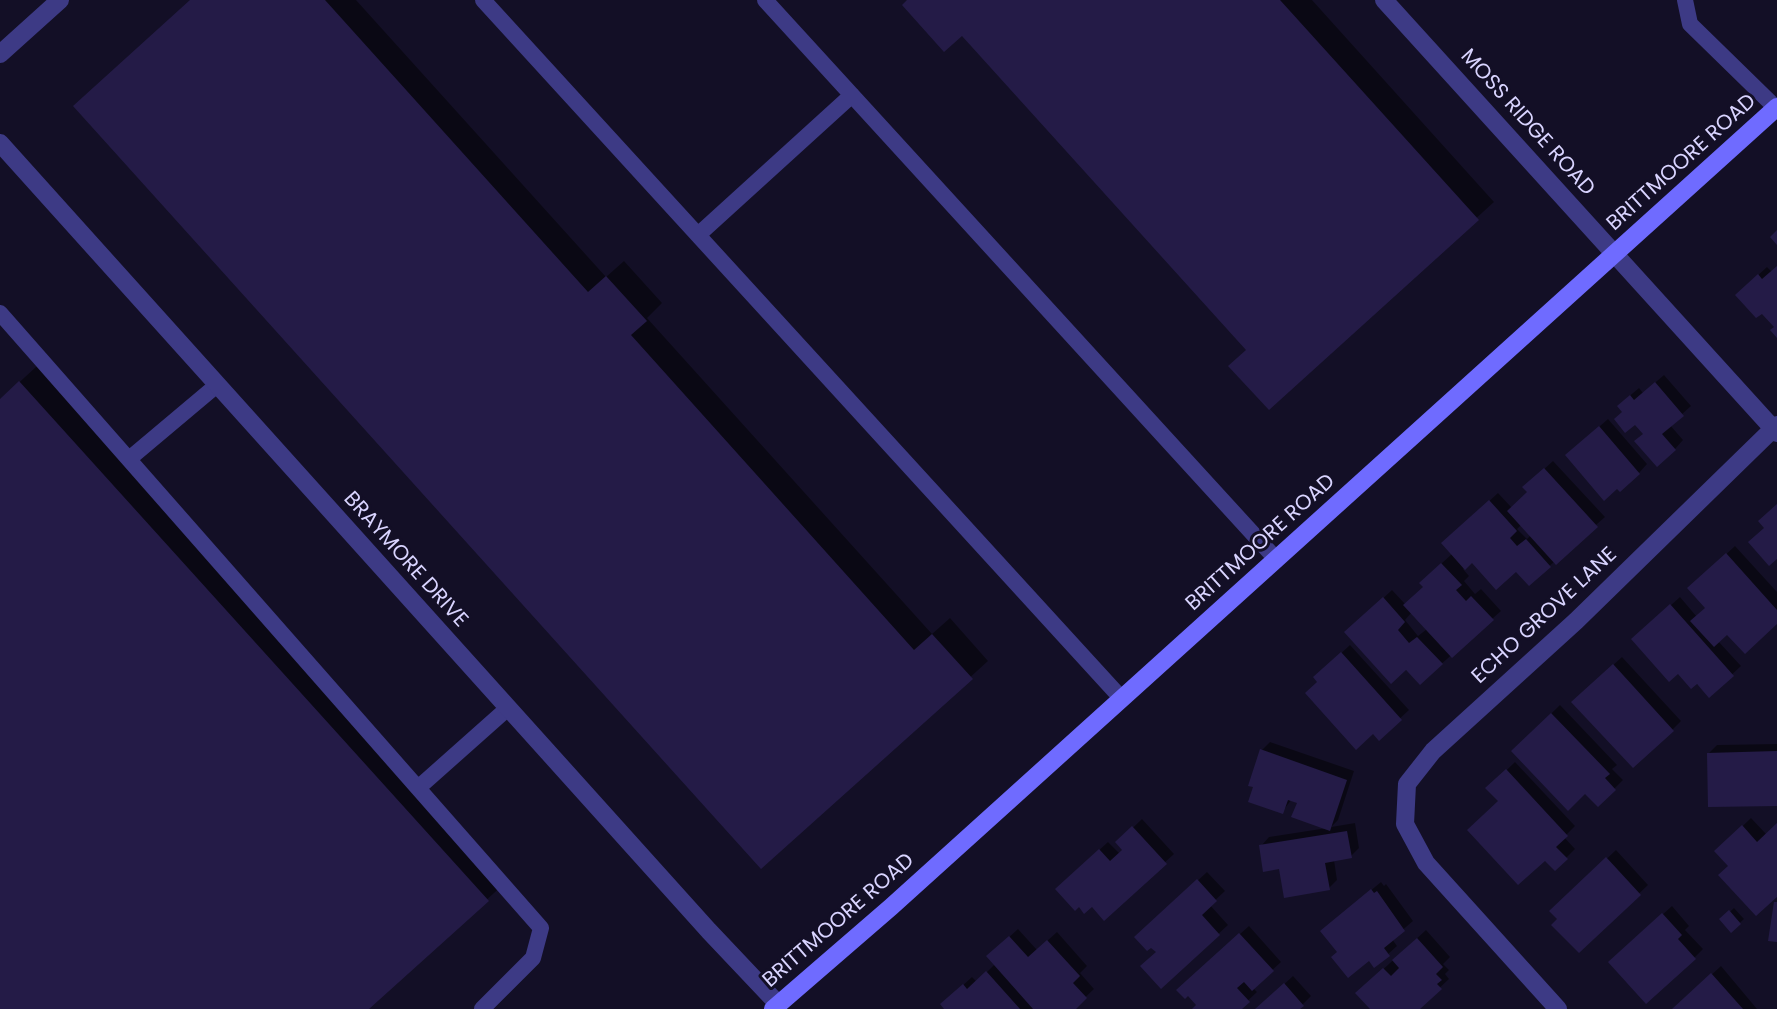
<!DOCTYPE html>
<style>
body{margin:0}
canvas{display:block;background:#130f26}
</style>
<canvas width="1777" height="1009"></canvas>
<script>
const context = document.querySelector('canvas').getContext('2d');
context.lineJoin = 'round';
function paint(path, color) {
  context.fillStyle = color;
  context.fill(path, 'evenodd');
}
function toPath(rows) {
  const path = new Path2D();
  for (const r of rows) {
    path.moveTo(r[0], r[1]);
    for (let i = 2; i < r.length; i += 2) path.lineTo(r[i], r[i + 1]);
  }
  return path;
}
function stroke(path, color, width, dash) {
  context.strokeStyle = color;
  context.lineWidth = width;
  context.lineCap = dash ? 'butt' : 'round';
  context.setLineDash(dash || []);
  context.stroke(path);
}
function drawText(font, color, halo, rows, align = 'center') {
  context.font = font + ' Poppins,sans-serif';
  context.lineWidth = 6;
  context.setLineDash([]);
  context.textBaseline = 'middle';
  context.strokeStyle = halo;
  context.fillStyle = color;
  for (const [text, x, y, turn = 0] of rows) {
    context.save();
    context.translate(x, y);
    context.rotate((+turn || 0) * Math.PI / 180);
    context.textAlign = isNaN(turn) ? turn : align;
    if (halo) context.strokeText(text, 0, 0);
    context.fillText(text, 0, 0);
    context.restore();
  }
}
paint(toPath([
 [191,0,356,0,606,277,624,261,662,303,647,318,932,634,950,618,988,661,762,867],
 [909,0,1312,0,1494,202,1269,407,1248,349,962,33],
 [1767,267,1772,272,1777,267,1777,335,1776,326,1746,286],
 [37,366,505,883,367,1009,0,1009,0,400],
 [1664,375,1691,406,1670,425,1683,440,1675,449,1645,433,1624,412,1627,398,1639,388,1643,393],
 [1608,419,1647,464,1639,473,1576,447],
 [1553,461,1605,517,1529,584,1516,570,1472,561,1463,569,1469,576,1464,581,1475,594,1481,589,1501,611,1420,683,1355,624,1392,590,1406,605,1426,587,1430,574,1453,553,1452,535,1498,493,1512,508,1529,492,1533,479],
 [1522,524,1531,535,1527,539,1517,529],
 [1412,612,1427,629,1418,636,1405,620],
 [1735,546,1777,592,1777,622,1728,632,1718,641,1741,666,1709,696,1642,631,1680,597,1697,617,1707,607,1698,580],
 [1350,645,1409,710,1379,738,1319,682,1324,669],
 [1622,657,1681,721,1672,730,1582,693],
 [1560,705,1617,765,1612,769,1623,780,1598,805,1586,792,1513,751],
 [1270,742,1354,771,1338,820,1331,827,1355,823,1359,848,1351,856,1334,860,1337,880,1329,888,1261,846,1269,837,1327,828,1299,802,1292,799,1282,812,1262,750],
 [1777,744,1777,804,1709,753,1717,745],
 [1515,762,1575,826,1564,837,1575,849,1555,869,1488,788],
 [1751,818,1767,835,1777,825,1777,895,1730,865,1725,843],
 [1142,819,1174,854,1104,918,1065,881,1108,842,1120,854,1124,850,1118,842],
 [1616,850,1648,885,1579,951,1559,919,1551,911],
 [1207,872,1225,891,1210,905,1228,925,1161,987,1158,952,1145,929],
 [1381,882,1384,886,1386,884,1413,921,1392,939,1397,946,1375,966,1369,959,1339,951,1322,931],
 [1672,906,1689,926,1685,930,1703,949,1694,958,1619,954],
 [1734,908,1744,919,1731,931,1721,920],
 [1249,926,1281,962,1253,988,1257,992,1239,1009,1194,1009,1198,1005,1188,994,1187,981],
 [1018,929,1037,950,1057,932,1087,966,1080,973,1094,989,1073,1009,947,1009,951,996,972,977,977,982,995,964,997,948],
 [1426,930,1450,957,1443,964,1449,970,1445,974,1449,979,1417,1009,1372,1009,1366,985],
 [1721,966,1757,1009,1674,1009],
 [1293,976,1311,996,1298,1009,1257,1009]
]), '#0007');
paint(toPath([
 [190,0,325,0,588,292,606,276,647,321,631,335,914,650,932,634,973,679,761,869,73,106],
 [907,0,1280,0,1479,220,1269,410,1228,366,1246,350,962,36,944,52,902,5],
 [1777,230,1777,245,1770,237],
 [1777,266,1777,338,1770,330,1774,327,1762,314,1756,318,1735,295,1758,274,1762,279],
 [19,381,489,901,369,1009,0,1009,0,399],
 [1655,382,1684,416,1662,434,1676,450,1657,467,1634,441,1643,434,1635,425,1625,433,1614,419,1622,412,1617,406,1630,395,1634,400],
 [1599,426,1640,474,1620,492,1617,489,1604,501,1565,455],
 [1544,468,1598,527,1556,565,1507,511,1527,492,1522,487],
 [1489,500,1517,531,1510,538,1517,546,1526,539,1551,567,1529,586,1516,572,1496,590,1472,563,1465,570,1441,543],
 [1777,504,1777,559,1769,566,1748,542,1764,528,1758,521],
 [1726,553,1777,610,1777,624,1745,654,1727,635,1714,647,1690,621,1705,608,1687,588],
 [1441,563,1462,585,1456,590,1466,601,1471,596,1494,620,1452,658,1403,605,1423,587,1419,583],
 [1383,597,1405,622,1398,630,1409,643,1417,637,1443,664,1420,685,1406,670,1391,684,1344,632],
 [1670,604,1734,676,1709,698,1697,684,1691,689,1678,674,1669,682,1631,639],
 [1341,652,1402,720,1379,741,1373,734,1356,750,1305,693,1317,682,1313,677],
 [1613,664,1674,731,1633,768,1571,702],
 [1551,713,1610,774,1605,778,1616,790,1598,807,1585,794,1568,811,1511,751],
 [1260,749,1347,780,1330,831,1291,817,1297,803,1288,800,1283,814,1248,802,1253,787,1248,786],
 [1777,751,1777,806,1708,807,1707,753],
 [1506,769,1568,836,1556,847,1568,859,1555,871,1545,861,1518,885,1467,830,1498,801,1485,788],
 [1777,823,1777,897,1756,916,1718,875,1728,866,1714,851,1742,825,1757,842],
 [1132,826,1167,864,1104,921,1092,907,1084,914,1079,907,1075,911,1055,889,1099,849,1110,861,1122,850,1115,842],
 [1347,831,1352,858,1325,863,1330,890,1284,898,1279,869,1263,872,1259,845],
 [1606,857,1641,895,1579,953,1551,925,1557,919,1549,911],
 [1197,879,1217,901,1202,915,1220,935,1161,989,1140,966,1156,952,1151,948,1147,951,1134,937],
 [1371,889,1374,893,1377,891,1405,931,1384,948,1390,956,1374,968,1369,961,1348,978,1331,957,1337,952,1320,931],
 [1774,902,1777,902,1777,942,1768,941],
 [1729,910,1741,924,1731,933,1719,919],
 [1662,913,1682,935,1678,939,1696,959,1646,1004,1608,962],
 [1239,933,1274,971,1252,991,1244,982,1237,988,1250,1002,1242,1009,1192,1009,1196,1005,1188,996,1185,999,1176,990],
 [1009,936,1028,957,1047,940,1080,976,1073,983,1087,998,1076,1009,1033,1009,986,956],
 [1417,938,1443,967,1436,974,1442,980,1437,984,1442,989,1420,1009,1370,1009,1355,993,1383,968,1391,976,1399,968,1392,960],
 [986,971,1020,1009,944,1009,940,1004,963,984,967,989],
 [1711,973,1743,1009,1672,1009],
 [1284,983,1304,1006,1300,1009,1255,1009]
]), '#241b47');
stroke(toPath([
 [483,0,1122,699],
 [765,0,1276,559],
 [1685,0,1690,24,1776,108],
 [698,235,852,95],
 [0,313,541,928,533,958,482,1009],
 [129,459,217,385],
 [418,788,508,708]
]), '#3d3a85', 16);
stroke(toPath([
 [1384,0,1777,433],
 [0,54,60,0],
 [0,143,709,931,778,1004],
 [1558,1009,1426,863,1405,824,1407,784,1433,751,1576,621,1777,425]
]), '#3d3a85', 18);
stroke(toPath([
 [773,1009,891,907,1777,107]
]), '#6f6bff', 18);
drawText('21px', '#d9d4ff', '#130f26', [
 ["MOSS RIDGE ROAD",1527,123,48],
 ["BRITTMOORE ROAD",1682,163,-42],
 ["BRITTMOORE ROAD",1261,543,-42],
 ["BRAYMORE DRIVE",405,560,48],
 ["ECHO GROVE LANE",1545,616,-43],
 ["BRITTMOORE ROAD",839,921,-41]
]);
</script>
